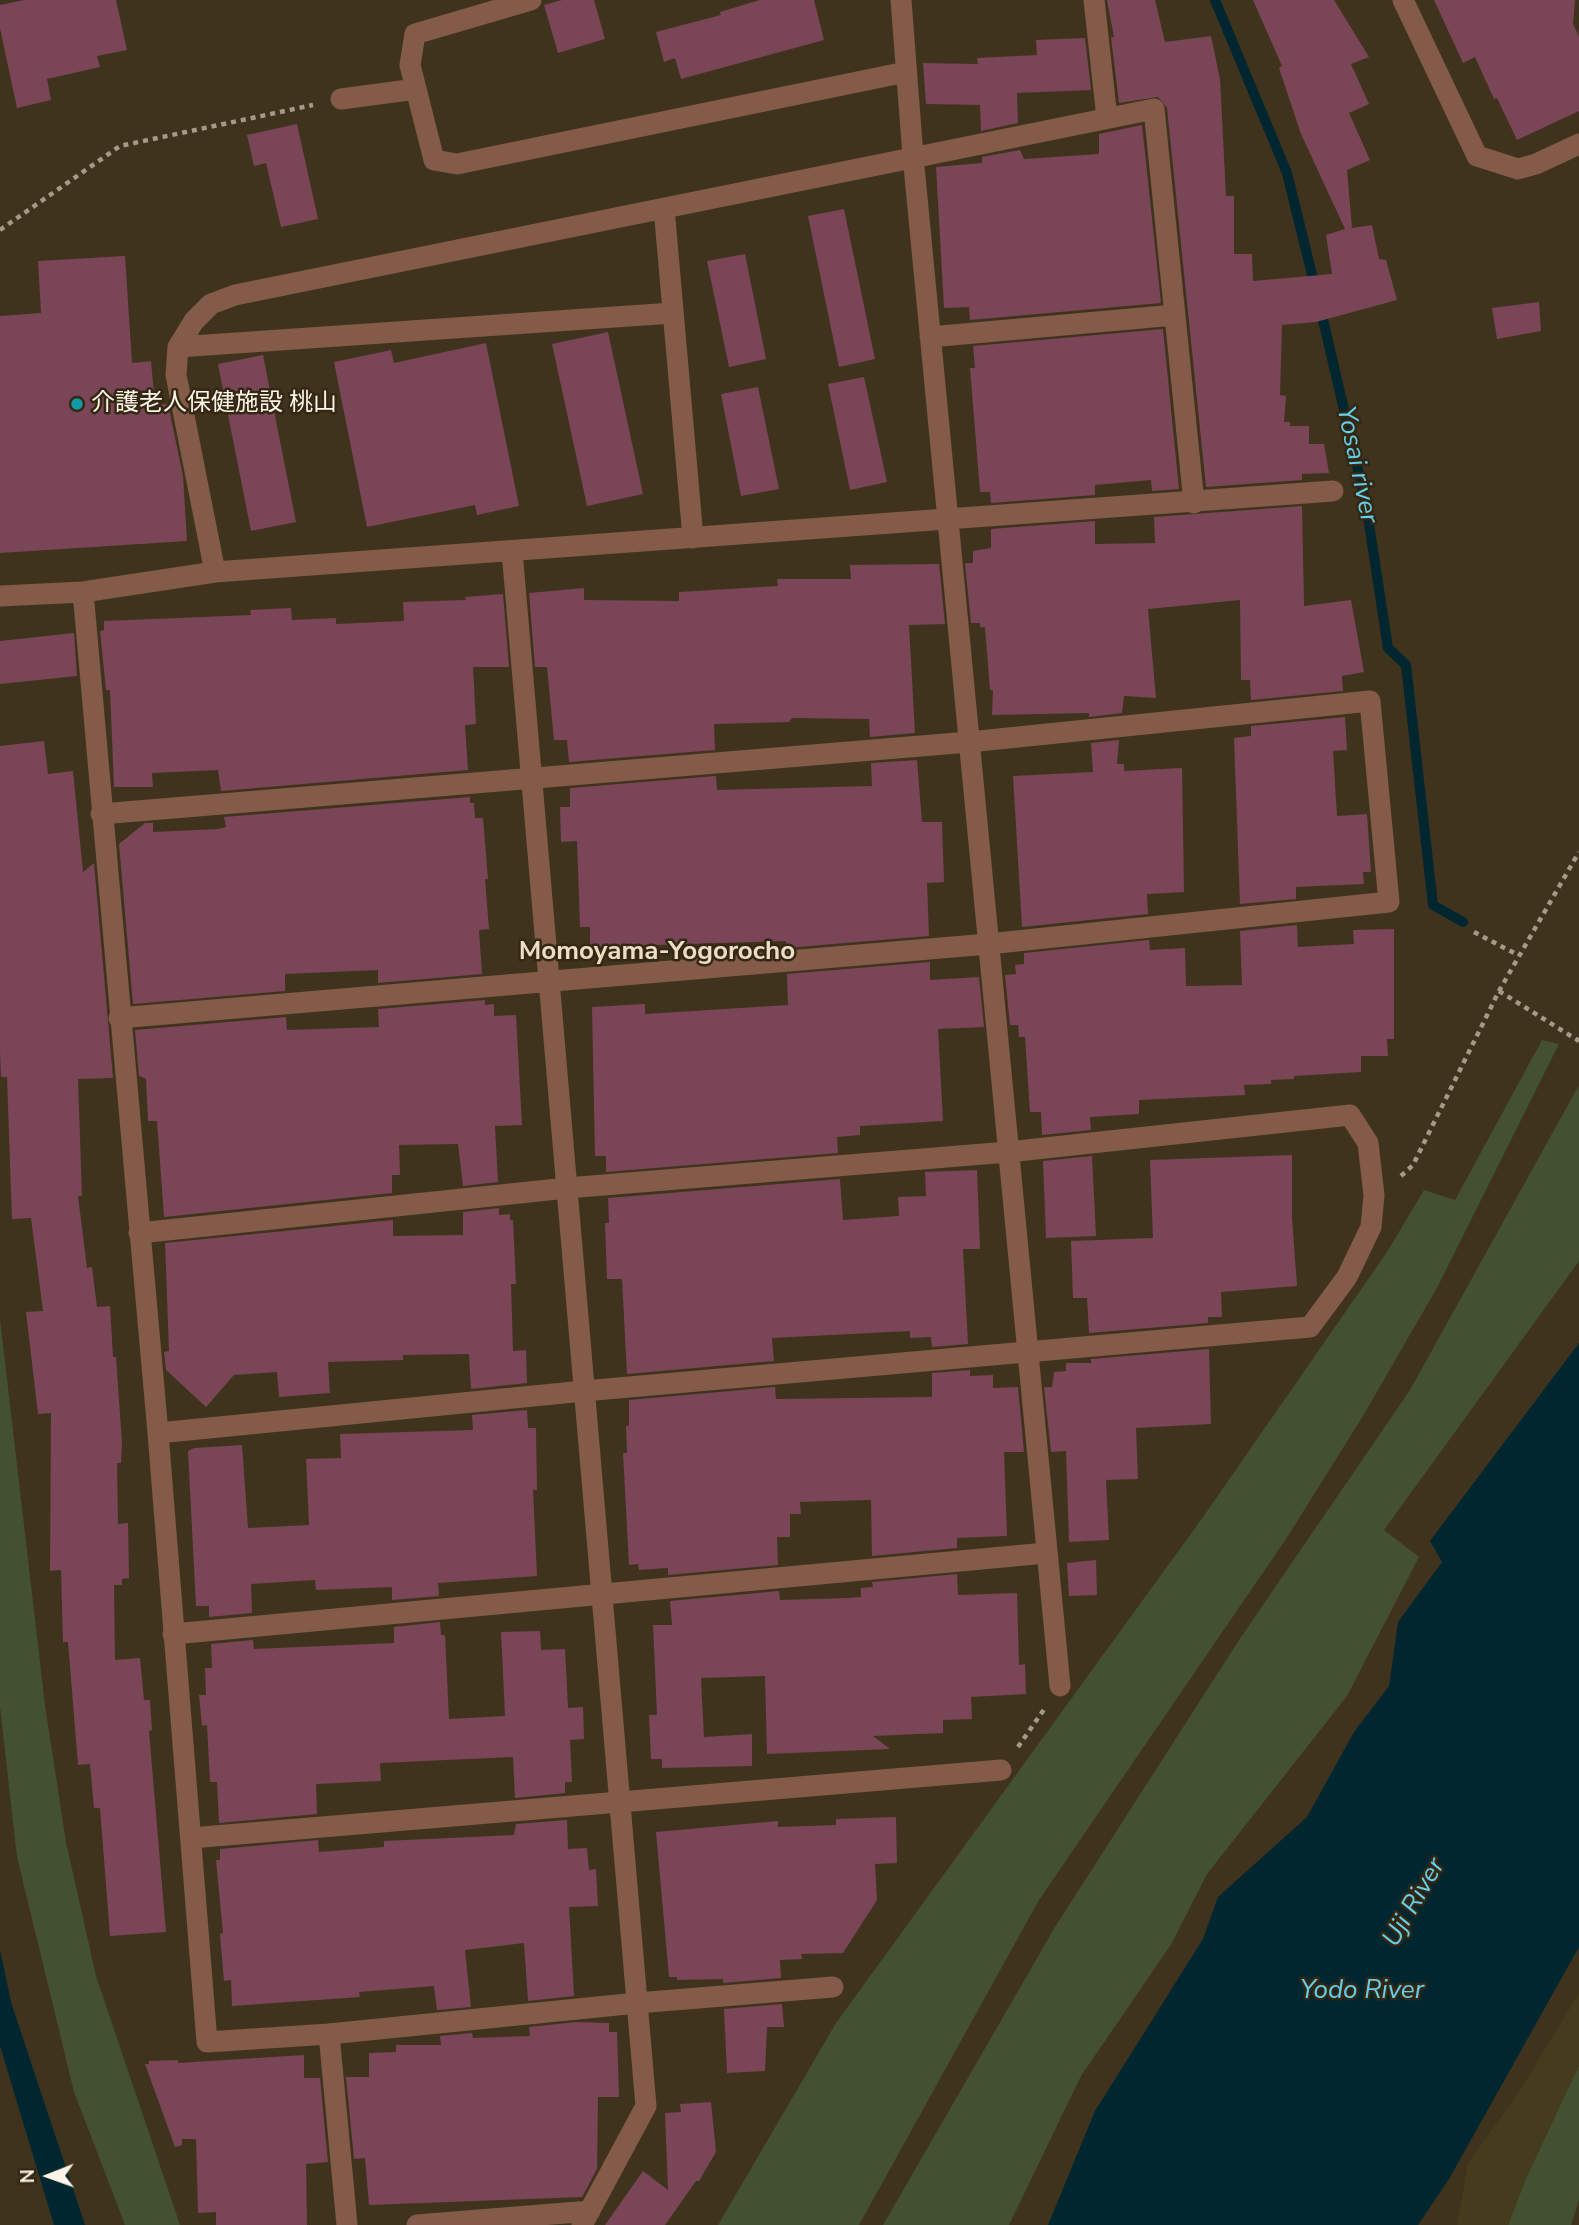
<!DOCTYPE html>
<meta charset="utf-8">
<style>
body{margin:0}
#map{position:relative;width:1579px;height:2225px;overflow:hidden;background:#3f331e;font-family:"Nunito Sans",sans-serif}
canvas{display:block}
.north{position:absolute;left:14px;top:2141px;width:70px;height:70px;-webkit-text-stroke:5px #342814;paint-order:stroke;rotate:269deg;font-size:19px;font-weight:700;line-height:28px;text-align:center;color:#fbf4e7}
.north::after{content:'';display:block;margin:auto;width:24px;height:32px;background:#fbf4e7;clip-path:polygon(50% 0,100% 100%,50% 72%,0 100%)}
</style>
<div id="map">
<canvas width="1579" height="2225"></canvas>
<div class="north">N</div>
</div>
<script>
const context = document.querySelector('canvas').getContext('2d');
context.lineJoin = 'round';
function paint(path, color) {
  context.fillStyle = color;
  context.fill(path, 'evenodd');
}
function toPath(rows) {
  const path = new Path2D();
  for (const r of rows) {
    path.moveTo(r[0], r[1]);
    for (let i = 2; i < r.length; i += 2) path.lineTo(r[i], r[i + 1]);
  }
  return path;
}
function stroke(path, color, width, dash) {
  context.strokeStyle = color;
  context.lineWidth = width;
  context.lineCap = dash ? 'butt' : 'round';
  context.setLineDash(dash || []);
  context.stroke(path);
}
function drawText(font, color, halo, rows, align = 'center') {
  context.font = font + ' "Nunito Sans","Noto Sans JP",sans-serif';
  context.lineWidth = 5;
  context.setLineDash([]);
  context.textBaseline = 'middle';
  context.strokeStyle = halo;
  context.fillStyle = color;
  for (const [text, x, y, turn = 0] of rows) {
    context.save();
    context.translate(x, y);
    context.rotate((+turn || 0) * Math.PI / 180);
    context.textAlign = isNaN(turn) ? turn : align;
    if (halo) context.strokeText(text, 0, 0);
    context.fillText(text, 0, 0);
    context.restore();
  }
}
paint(toPath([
 [1542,1040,1559,1044,1438,1286,1363,1416,1288,1536,1039,1900,859,2225,718,2225,836,2023,1203,1517,1387,1252,1424,1190,1455,1200],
 [1579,1085,1579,1261,1384,1530,1419,1557,1347,1696,1207,1874,1172,1943,1081,2076,1009,2225,883,2225,1055,1927,1239,1640,1410,1390],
 [0,1319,45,1705,66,1842,96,1976,180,2225,125,2225,74,2092,17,1857,0,1707],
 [1579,2065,1579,2200,1571,2225,1508,2225,1526,2178]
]), '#435031');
paint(toPath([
 [1579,1993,1579,2065,1526,2178,1508,2225,1457,2225,1468,2163,1519,2092]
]), '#443c1c');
paint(toPath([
 [1579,1343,1579,1947,1449,2179,1418,2225,1048,2225,1095,2111,1203,1939,1218,1897,1307,1817,1354,1732,1389,1686,1398,1622,1442,1562,1430,1541],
 [0,1950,11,2002,85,2225,54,2225,0,2046]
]), '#002730');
stroke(toPath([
 [1215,0,1287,173,1315,287],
 [1320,307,1366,504,1388,648,1406,665,1433,905,1463,922]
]), '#002730', 10);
paint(toPath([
 [24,0,116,0,127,50,97,56,100,67,47,79,51,100,17,108,0,28,0,5],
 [562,0,594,0,605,39,558,53,544,5],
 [760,0,814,0,824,40,681,79,675,58,664,62,656,32,721,15,720,12],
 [1107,0,1155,0,1165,42,1211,36,1220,79,1226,196,1234,196,1234,254,1252,254,1253,281,1332,274,1326,235,1345,229,1301,134,1279,68,1282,66,1253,0,1334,0,1369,57,1351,64,1369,104,1349,113,1370,160,1347,170,1352,228,1372,225,1379,259,1386,260,1397,300,1316,322,1282,325,1280,395,1286,396,1284,422,1290,422,1290,426,1309,426,1309,444,1324,444,1329,473,1302,474,1302,480,1206,487,1167,108,1158,97,1119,103,1111,37,1114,37],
 [1434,0,1575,0,1573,24,1579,36,1579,111,1517,140,1497,98,1494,99,1475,57,1463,63],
 [1085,38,1091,90,1017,93,1018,123,981,131,980,105,926,104,923,63,978,64,977,58,1037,55,1036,40],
 [297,124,318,219,281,227,266,163,254,166,247,135],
 [1142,125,1161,303,970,320,969,307,944,308,936,167,982,163,982,157,1020,150,1024,159,1099,154,1099,134],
 [844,209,875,359,839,367,808,216],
 [745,254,766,359,729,367,707,261],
 [125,256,132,363,151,361,155,405,168,404,183,476,187,541,0,553,0,316,41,313,38,261],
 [1539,302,1541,331,1497,339,1492,308],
 [1163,329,1179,489,1152,491,1151,480,1095,485,1095,495,991,503,990,492,980,492,970,368,975,368,973,346],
 [608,332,643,494,587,506,552,344],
 [486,343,519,506,477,515,475,505,367,527,334,362,391,350,394,363],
 [263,355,296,522,251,531,218,364],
 [864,377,887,482,850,490,828,384],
 [758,387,779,489,741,496,721,394],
 [1302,506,1304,606,1351,600,1364,672,1342,676,1343,691,1251,700,1250,680,1241,680,1240,600,1148,609,1156,698,1124,696,1122,713,1089,717,1089,713,992,715,993,690,990,690,985,627,980,627,980,623,971,623,965,563,973,563,973,551,991,548,991,529,1095,521,1095,544,1155,543,1154,517],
 [939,564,945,624,909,625,915,733,870,737,869,719,792,718,789,722,714,724,715,750,569,762,567,740,554,740,547,667,535,667,529,593,584,588,584,600,679,601,679,592,778,586,777,579,851,579,850,565],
 [503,594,509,667,473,667,476,724,465,725,468,770,221,791,218,770,152,773,153,787,114,787,110,690,106,690,100,631,104,630,104,621,251,615,250,610,291,608,292,620,336,618,336,624,404,621,403,602,466,600,465,597],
 [74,633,77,676,0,684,0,641],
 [1345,717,1347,750,1333,751,1337,816,1367,814,1371,872,1363,872,1364,884,1296,887,1296,899,1240,904,1234,738,1251,736,1251,726],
 [1119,740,1117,764,1124,764,1124,771,1182,768,1184,892,1147,894,1148,914,1022,927,1013,776,1093,772,1091,743],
 [44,741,48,774,73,771,83,872,94,863,113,1078,78,1079,82,1196,78,1196,87,1268,92,1267,97,1307,110,1306,113,1357,116,1357,122,1443,121,1463,117,1463,118,1524,128,1523,129,1578,122,1579,122,1585,114,1585,115,1660,140,1658,144,1700,150,1700,152,1730,149,1731,166,1932,110,1936,100,1808,94,1808,90,1764,78,1765,68,1642,63,1642,61,1570,50,1571,51,1413,38,1414,26,1312,43,1311,31,1218,12,1219,7,1077,1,1077,0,1051,0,746],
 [917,760,922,822,942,822,944,882,927,883,929,936,786,948,786,941,590,947,590,927,580,927,577,841,561,842,560,807,570,807,570,788,716,776,717,790,872,786,871,763],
 [470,797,470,803,474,803,475,818,483,818,488,879,485,879,489,929,479,930,482,974,378,983,378,970,285,974,285,991,133,1004,119,844,145,823,153,823,153,832,218,829,226,827,224,817],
 [1297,925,1298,947,1354,944,1353,930,1394,929,1394,1039,1387,1039,1388,1056,1361,1056,1361,1072,1294,1076,1294,1079,1271,1080,1271,1084,1244,1085,1245,1095,1139,1100,1139,1114,1090,1117,1091,1130,1042,1135,1041,1112,1030,1112,1025,1037,1019,1037,1018,1025,1010,1025,1005,975,1016,974,1015,965,1024,964,1024,953,1149,940,1150,950,1185,948,1186,986,1242,985,1240,931],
 [930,962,930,980,979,977,984,1027,938,1029,943,1121,860,1126,860,1135,837,1137,838,1153,606,1172,606,1156,595,1156,592,1007,645,1004,645,1014,788,1005,787,974],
 [485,1000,485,1005,494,1004,494,1016,516,1015,522,1125,495,1126,498,1182,463,1186,458,1144,399,1145,400,1175,392,1175,392,1193,164,1217,157,1121,148,1121,146,1079,139,1076,135,1030,286,1017,287,1030,379,1027,378,1009],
 [1292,1155,1292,1218,1297,1286,1221,1292,1222,1317,1208,1317,1208,1323,1089,1333,1087,1298,1073,1298,1071,1241,1153,1238,1150,1160],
 [1092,1156,1096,1236,1046,1238,1043,1161],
 [977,1170,980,1249,963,1249,968,1344,932,1347,931,1337,910,1338,910,1331,772,1338,774,1361,627,1374,622,1279,607,1279,605,1223,609,1223,608,1198,840,1179,843,1220,899,1216,898,1197,926,1196,925,1172],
 [499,1208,499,1215,510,1214,510,1220,513,1220,516,1284,511,1284,513,1351,526,1350,527,1383,471,1389,469,1354,403,1355,403,1360,328,1362,330,1393,279,1397,277,1372,234,1375,206,1407,166,1370,164,1352,169,1351,165,1243,393,1220,393,1236,463,1235,463,1212],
 [1209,1349,1211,1424,1136,1428,1138,1479,1106,1480,1109,1540,1069,1542,1066,1451,1051,1452,1044,1387,1052,1387,1054,1372,1066,1371,1066,1363,1091,1363,1091,1359],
 [970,1370,970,1376,993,1375,993,1388,1018,1387,1024,1452,1004,1452,1007,1536,957,1538,957,1548,872,1556,871,1500,800,1502,801,1514,790,1514,790,1537,777,1537,778,1565,668,1575,668,1568,639,1570,638,1564,629,1565,623,1453,627,1453,626,1426,629,1426,629,1400,775,1387,776,1399,932,1397,932,1373],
 [527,1410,528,1428,536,1428,537,1490,533,1490,537,1576,438,1583,439,1596,392,1600,392,1587,316,1590,315,1580,251,1584,252,1613,209,1617,209,1606,196,1606,188,1451,194,1448,242,1445,248,1528,309,1525,306,1459,341,1458,340,1434,473,1430,472,1415],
 [1096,1560,1097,1595,1069,1596,1067,1563],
 [957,1574,958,1595,1017,1593,1019,1665,1025,1664,1026,1694,971,1697,972,1719,943,1720,943,1733,873,1736,890,1749,767,1754,765,1676,701,1678,704,1737,752,1734,752,1766,662,1768,662,1759,651,1759,649,1715,657,1715,653,1625,672,1625,670,1601,779,1591,780,1600,849,1598,861,1597,861,1588,873,1587,872,1582],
 [440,1622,441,1635,445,1635,449,1719,505,1716,501,1632,540,1631,541,1650,565,1649,568,1708,583,1707,584,1739,570,1740,572,1782,565,1782,565,1793,515,1798,513,1757,380,1763,381,1781,316,1784,317,1814,219,1823,217,1782,210,1782,207,1725,202,1726,199,1695,206,1695,205,1668,212,1668,211,1644,253,1640,254,1649,394,1643,394,1627],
 [896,1817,897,1863,875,1864,877,1900,843,1953,801,1954,802,1959,780,1960,781,1978,723,1983,723,1979,677,1980,677,1977,669,1977,656,1832,778,1821,778,1827,836,1825,836,1819],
 [567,1820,568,1849,587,1848,589,1870,596,1869,598,1906,569,1907,574,1996,528,2001,524,1943,465,1950,471,2007,437,2010,434,1986,359,1992,360,1997,232,2006,231,1980,224,1981,220,1934,223,1933,216,1860,220,1860,220,1849,318,1840,319,1852,384,1847,384,1841,514,1835,516,1824],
 [782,2004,784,2027,767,2027,765,2071,727,2073,724,2009],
 [576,2022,609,2023,609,2032,617,2032,619,2097,598,2097,597,2169,582,2197,369,2205,365,2158,354,2159,346,2077,369,2077,369,2053,396,2052,396,2045,441,2045,440,2036,472,2033,473,2038,530,2036,529,2027],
 [304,2055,304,2078,320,2078,328,2162,306,2164,307,2225,216,2225,216,2212,198,2213,196,2139,182,2139,182,2145,175,2147,145,2064,149,2064,149,2061,178,2060,178,2063],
 [711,2102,716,2152,699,2181,696,2181,665,2225,605,2225,643,2171,668,2190,665,2113,681,2112,680,2104]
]), '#7a4557');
stroke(toPath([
 [0,230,120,146,313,105],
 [1474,932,1518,955],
 [1499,991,1579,1041],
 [1401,1176,1413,1165,1499,991,1579,852],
 [1018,1747,1045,1708]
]), '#a49a8a', 4.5, [5, 5]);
stroke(toPath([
 [531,0,415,34,410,65,434,160,457,164,906,72],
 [901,0,913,156,1060,1686],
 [1094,0,1107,118],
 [1403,0,1477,156,1518,169,1536,164,1579,144],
 [341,99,416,89],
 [664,208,693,538],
 [930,337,1175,315],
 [178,347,673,313],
 [512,551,646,2106,582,2225],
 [215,572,176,375,178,347,194,321,211,304,235,295,1154,109,1194,503],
 [83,592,158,1433,207,2042,329,2034,637,2003,833,1987],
 [0,596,83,592,215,572,1333,491],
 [101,814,969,742,1370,701,1389,902,988,944,119,1018],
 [139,1233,567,1188,1008,1152,1350,1115,1368,1143,1374,1195,1371,1227,1347,1277,1310,1327,584,1391,158,1433],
 [173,1634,1046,1553],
 [191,1838,1001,1770],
 [329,2034,347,2225],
 [417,2225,590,2211]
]), '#835b48', 21);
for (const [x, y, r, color] of [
 [77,404,7,"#0f9aa8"]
]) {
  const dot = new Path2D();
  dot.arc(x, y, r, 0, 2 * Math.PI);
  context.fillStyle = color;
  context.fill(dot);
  stroke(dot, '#342814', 2.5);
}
drawText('24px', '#fbf4e7', '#342814', [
 ["介護老人保健施設 桃山",91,404]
], 'left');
drawText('italic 26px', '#63cfea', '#342814', [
 ["Yosai river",1356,465,78],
 ["Uji River",1415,1903,-60],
 ["Yodo River",1362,1992]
]);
drawText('bold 26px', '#edddc4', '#342814', [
 ["Momoyama-Yogorocho",657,953]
]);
</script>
